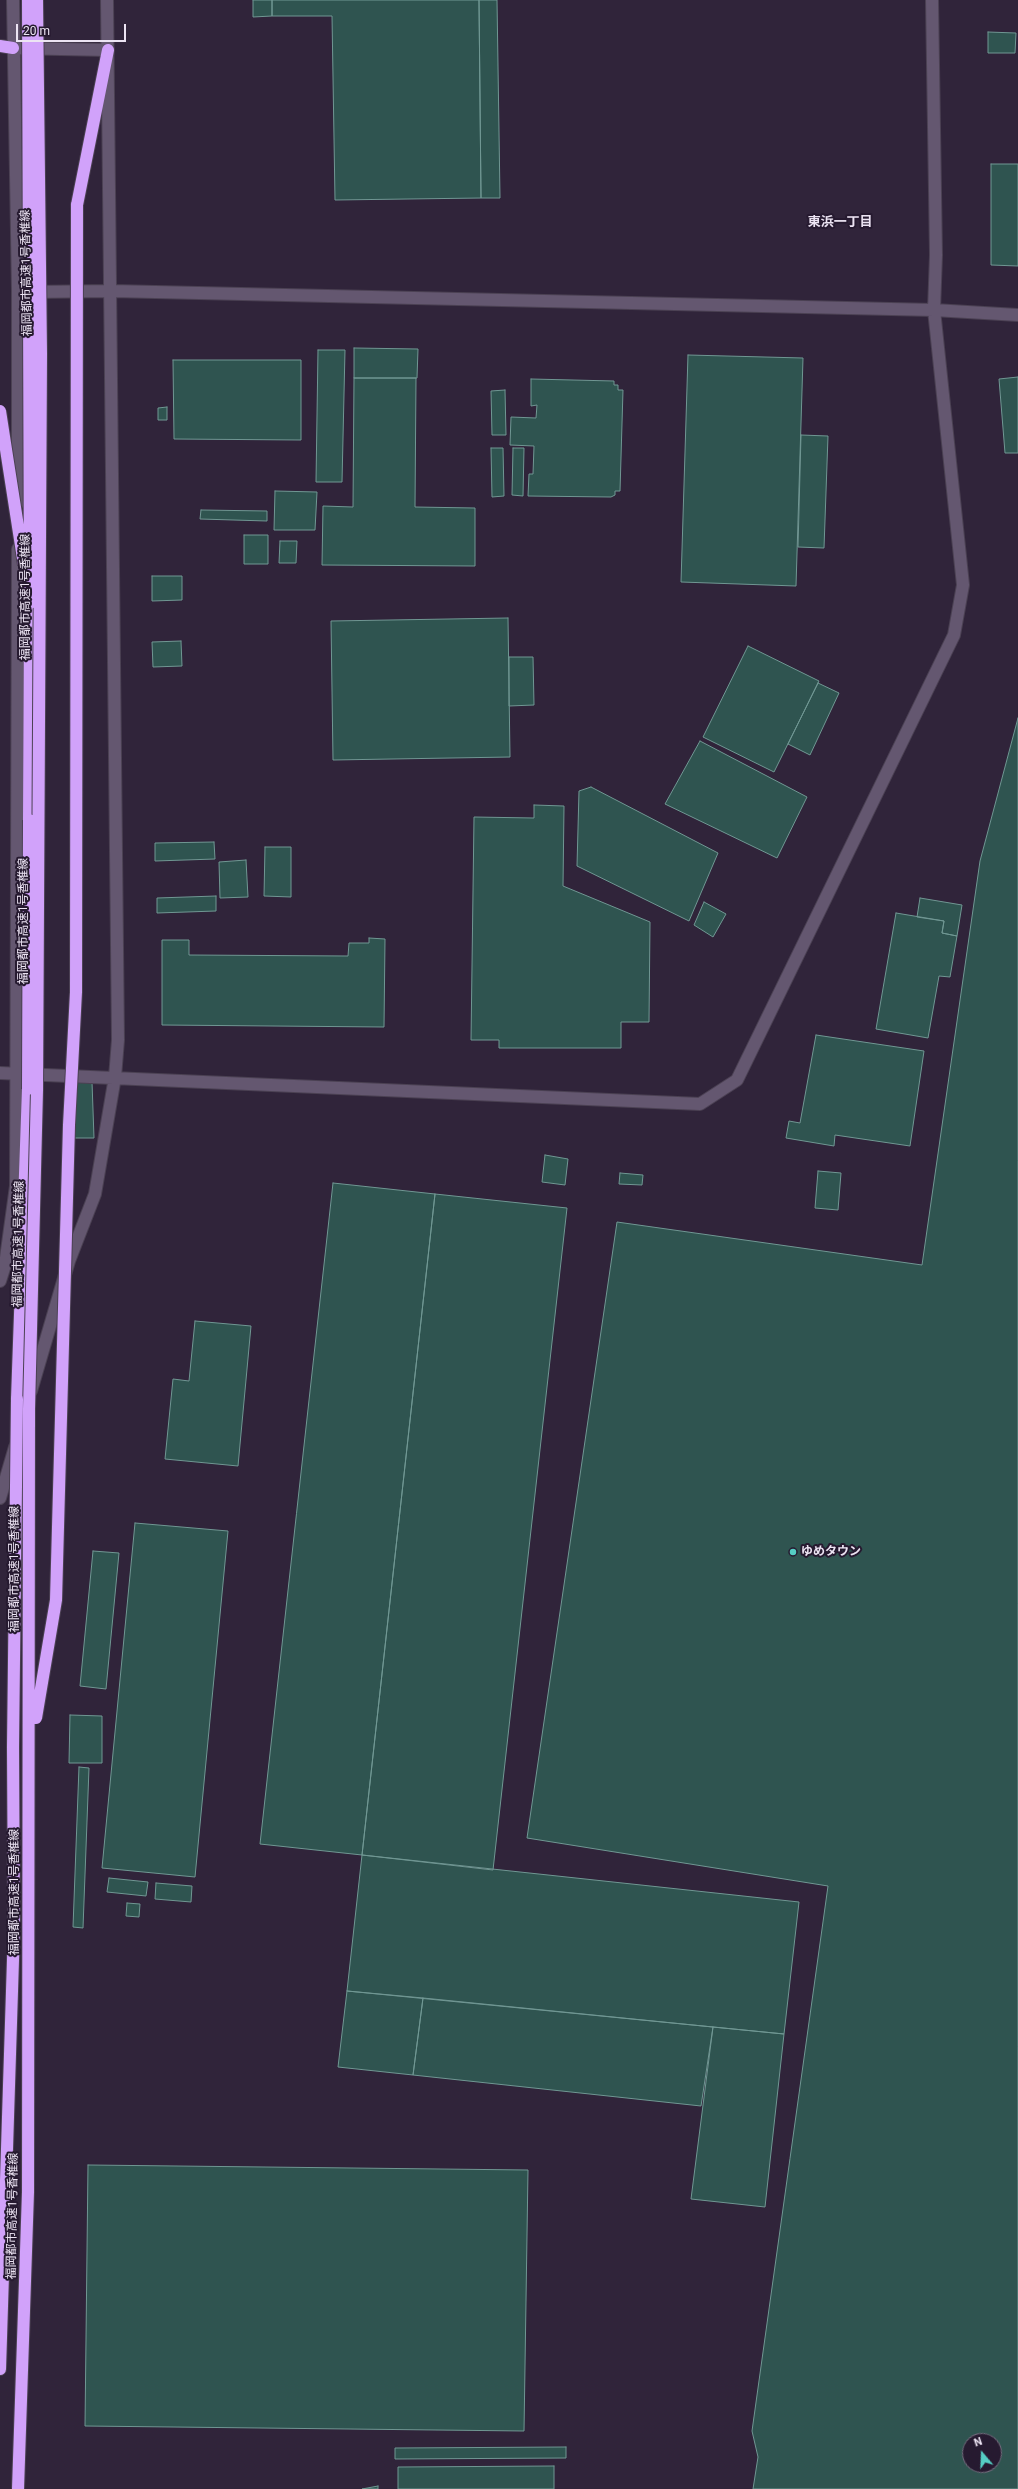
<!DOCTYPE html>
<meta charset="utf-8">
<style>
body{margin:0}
#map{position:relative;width:1018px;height:2489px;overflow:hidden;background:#30243a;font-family:Roboto,sans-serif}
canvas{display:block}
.north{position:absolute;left:962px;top:2433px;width:40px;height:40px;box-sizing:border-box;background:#261a30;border:1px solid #756b7e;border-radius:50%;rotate:341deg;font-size:11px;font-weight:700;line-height:16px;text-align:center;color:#ece4f3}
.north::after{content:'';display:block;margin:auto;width:14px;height:18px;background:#55cec4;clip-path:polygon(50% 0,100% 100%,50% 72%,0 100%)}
.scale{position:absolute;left:16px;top:24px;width:110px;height:18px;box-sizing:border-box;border:2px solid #ece4f3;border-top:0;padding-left:5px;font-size:12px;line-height:14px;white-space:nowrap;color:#ece4f3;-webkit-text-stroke:3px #261a30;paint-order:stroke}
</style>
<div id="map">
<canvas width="1018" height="2489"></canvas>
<div class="north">N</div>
<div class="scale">20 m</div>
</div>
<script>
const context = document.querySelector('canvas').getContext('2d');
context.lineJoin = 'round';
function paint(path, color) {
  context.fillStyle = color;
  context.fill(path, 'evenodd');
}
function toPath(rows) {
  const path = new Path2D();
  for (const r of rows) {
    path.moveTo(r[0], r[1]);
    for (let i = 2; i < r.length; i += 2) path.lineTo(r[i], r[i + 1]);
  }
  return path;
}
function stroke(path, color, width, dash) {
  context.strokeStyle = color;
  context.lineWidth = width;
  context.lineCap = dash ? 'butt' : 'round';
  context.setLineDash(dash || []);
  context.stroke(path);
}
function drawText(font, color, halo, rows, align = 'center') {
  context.font = font + ' Roboto,"Noto Sans JP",sans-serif';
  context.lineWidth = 4;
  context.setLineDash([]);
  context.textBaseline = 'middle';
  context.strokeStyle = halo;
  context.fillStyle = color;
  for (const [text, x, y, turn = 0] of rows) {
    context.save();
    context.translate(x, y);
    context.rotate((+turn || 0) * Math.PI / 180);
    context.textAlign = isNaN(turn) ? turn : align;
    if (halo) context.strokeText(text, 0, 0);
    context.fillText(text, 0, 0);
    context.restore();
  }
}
const building = toPath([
 [253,0,272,0,272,16,253,17,253,0],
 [272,0,479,0,481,198,335,200,332,16,272,16,272,0],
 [479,0,497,0,500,198,481,198,479,0],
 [988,32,1016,33,1015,53,988,53,988,32],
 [991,164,1018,164,1018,266,991,265,991,164],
 [354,348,418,349,417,378,354,378,354,348],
 [318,350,345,350,342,482,316,482,318,350],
 [688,355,803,358,796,586,681,582,688,355],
 [173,360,301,360,301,440,174,439,173,360],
 [1018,377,1018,453,1005,453,999,379,1018,377],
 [354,378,416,378,415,507,475,508,475,566,322,565,323,506,353,507,354,378],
 [531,379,614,381,614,385,618,385,618,390,623,390,620,491,615,491,615,495,611,497,528,496,529,474,533,474,534,446,510,445,511,417,536,418,537,405,531,406,531,379],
 [505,390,506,435,492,435,491,391,505,390],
 [167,407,167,420,158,420,158,408,167,407],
 [801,435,828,436,824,548,798,547,801,435],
 [491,448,503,448,504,496,492,497,491,448],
 [513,448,524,448,523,496,512,495,513,448],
 [275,491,317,492,315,530,274,530,275,491],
 [201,510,267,511,267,521,200,519,201,510],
 [244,535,268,535,268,564,244,564,244,535],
 [280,541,297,541,296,563,279,563,280,541],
 [152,576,182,576,182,600,152,601,152,576],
 [508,618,510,757,333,760,331,621,508,618],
 [181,641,182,666,153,667,152,642,181,641],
 [748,646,819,681,774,772,703,737,748,646],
 [509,657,533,657,534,705,509,706,509,657],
 [818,683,839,693,810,755,788,744,818,683],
 [1018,718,1018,2489,753,2489,758,2457,752,2431,828,1886,527,1838,617,1222,922,1265,980,861,1018,718],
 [970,2441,994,2441,994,2465,970,2465,970,2441],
 [700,741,807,797,777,858,665,804,700,741],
 [591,787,718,853,689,921,577,866,579,791,591,787],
 [534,805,564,806,563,886,650,922,649,1022,621,1022,621,1048,499,1048,499,1040,471,1040,474,817,534,818,534,805],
 [214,842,215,859,155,861,155,843,214,842],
 [265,847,291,847,291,897,264,896,265,847],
 [246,860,248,897,220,898,219,862,246,860],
 [216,896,216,911,157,913,157,898,216,896],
 [920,898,962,905,957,936,942,933,944,921,917,917,920,898],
 [704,902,726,914,713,937,694,925,704,902],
 [896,913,944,921,942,933,957,936,950,977,939,976,928,1038,876,1029,896,913],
 [369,938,385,939,384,1027,162,1025,162,940,189,940,189,955,348,956,349,943,369,943,369,938],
 [816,1035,924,1051,910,1146,835,1135,834,1146,786,1138,789,1121,800,1123,816,1035],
 [72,1082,92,1082,94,1138,71,1138,72,1082],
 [545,1155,568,1159,565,1185,542,1182,545,1155],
 [818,1171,841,1173,838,1210,815,1208,818,1171],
 [620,1173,643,1175,642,1185,619,1184,620,1173],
 [333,1183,435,1194,362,1855,260,1844,333,1183],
 [435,1194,567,1208,493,1870,362,1855,435,1194],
 [195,1321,251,1326,238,1466,165,1459,173,1379,189,1381,195,1321],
 [135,1523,228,1531,195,1877,102,1868,135,1523],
 [93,1551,119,1553,106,1689,80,1686,93,1551],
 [70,1715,102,1716,102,1763,69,1763,70,1715],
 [79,1767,89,1768,83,1928,73,1927,79,1767],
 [362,1855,799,1902,784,2034,347,1991,362,1855],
 [109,1878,148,1882,146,1896,107,1892,109,1878],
 [156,1883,192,1886,191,1902,155,1899,156,1883],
 [127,1903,140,1904,139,1917,126,1916,127,1903],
 [347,1991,423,1998,413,2075,338,2067,347,1991],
 [423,1998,713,2027,701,2106,413,2075,423,1998],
 [713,2027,784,2034,765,2207,691,2199,713,2027],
 [88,2165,528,2170,524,2431,85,2426,88,2165],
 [566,2447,566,2458,395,2459,395,2448,566,2447],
 [554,2466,554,2489,398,2489,398,2467,554,2466],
 [378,2486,378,2489,362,2489,378,2486]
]);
paint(building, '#2f5450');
stroke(building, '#709793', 1);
const minor = toPath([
 [13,0,18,292,18,503],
 [13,48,108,50],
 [30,292,112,291,934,310,1018,315],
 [0,1073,700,1104,737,1080,954,635,963,585,934,310,936,255,932,0],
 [0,1281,5,1265,16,1186,18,549],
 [31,1391,69,1261,95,1194,115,1077,118,1040,107,0],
 [0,1498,15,1447]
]);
const highway = toPath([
 [0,46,13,48],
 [77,205,108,50],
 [29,820,30,603],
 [17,1399,28,1089],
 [0,2369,14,1928]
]);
stroke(minor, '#4b4153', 14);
stroke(highway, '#4b4153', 14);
stroke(minor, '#645770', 12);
stroke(highway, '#d1a2fa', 12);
const highwayBridge = toPath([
 [28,0,30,603],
 [0,411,24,565],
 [28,1089,29,820],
 [36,1718,56,1600,69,1125,76,992,77,205],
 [14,1928,13,1747,17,1399],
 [18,2489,28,2192,29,1409,37,1090,41,353,37,0]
]);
stroke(highwayBridge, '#4b4153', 14, []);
stroke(highwayBridge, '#d1a2fa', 12);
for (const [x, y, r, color] of [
 [793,1552,4,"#55cec4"]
]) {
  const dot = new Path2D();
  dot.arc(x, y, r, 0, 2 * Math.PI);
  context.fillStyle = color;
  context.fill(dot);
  stroke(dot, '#261a30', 1.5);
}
drawText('12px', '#ece4f3', '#261a30', [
 ["福岡都市高速1号香椎線",27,273,-91],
 ["福岡都市高速1号香椎線",26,597,-90],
 ["福岡都市高速1号香椎線",24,921,-90],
 ["福岡都市高速1号香椎線",19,1244,-89],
 ["福岡都市高速1号香椎線",15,1569,-90],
 ["福岡都市高速1号香椎線",15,1892,-90],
 ["福岡都市高速1号香椎線",13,2216,-89]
]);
drawText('bold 12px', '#ece4f3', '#261a30', [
 ["ゆめタウン",801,1552]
], 'left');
drawText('bold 13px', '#ece4f3', '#261a30', [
 ["東浜一丁目",840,223]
]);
</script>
